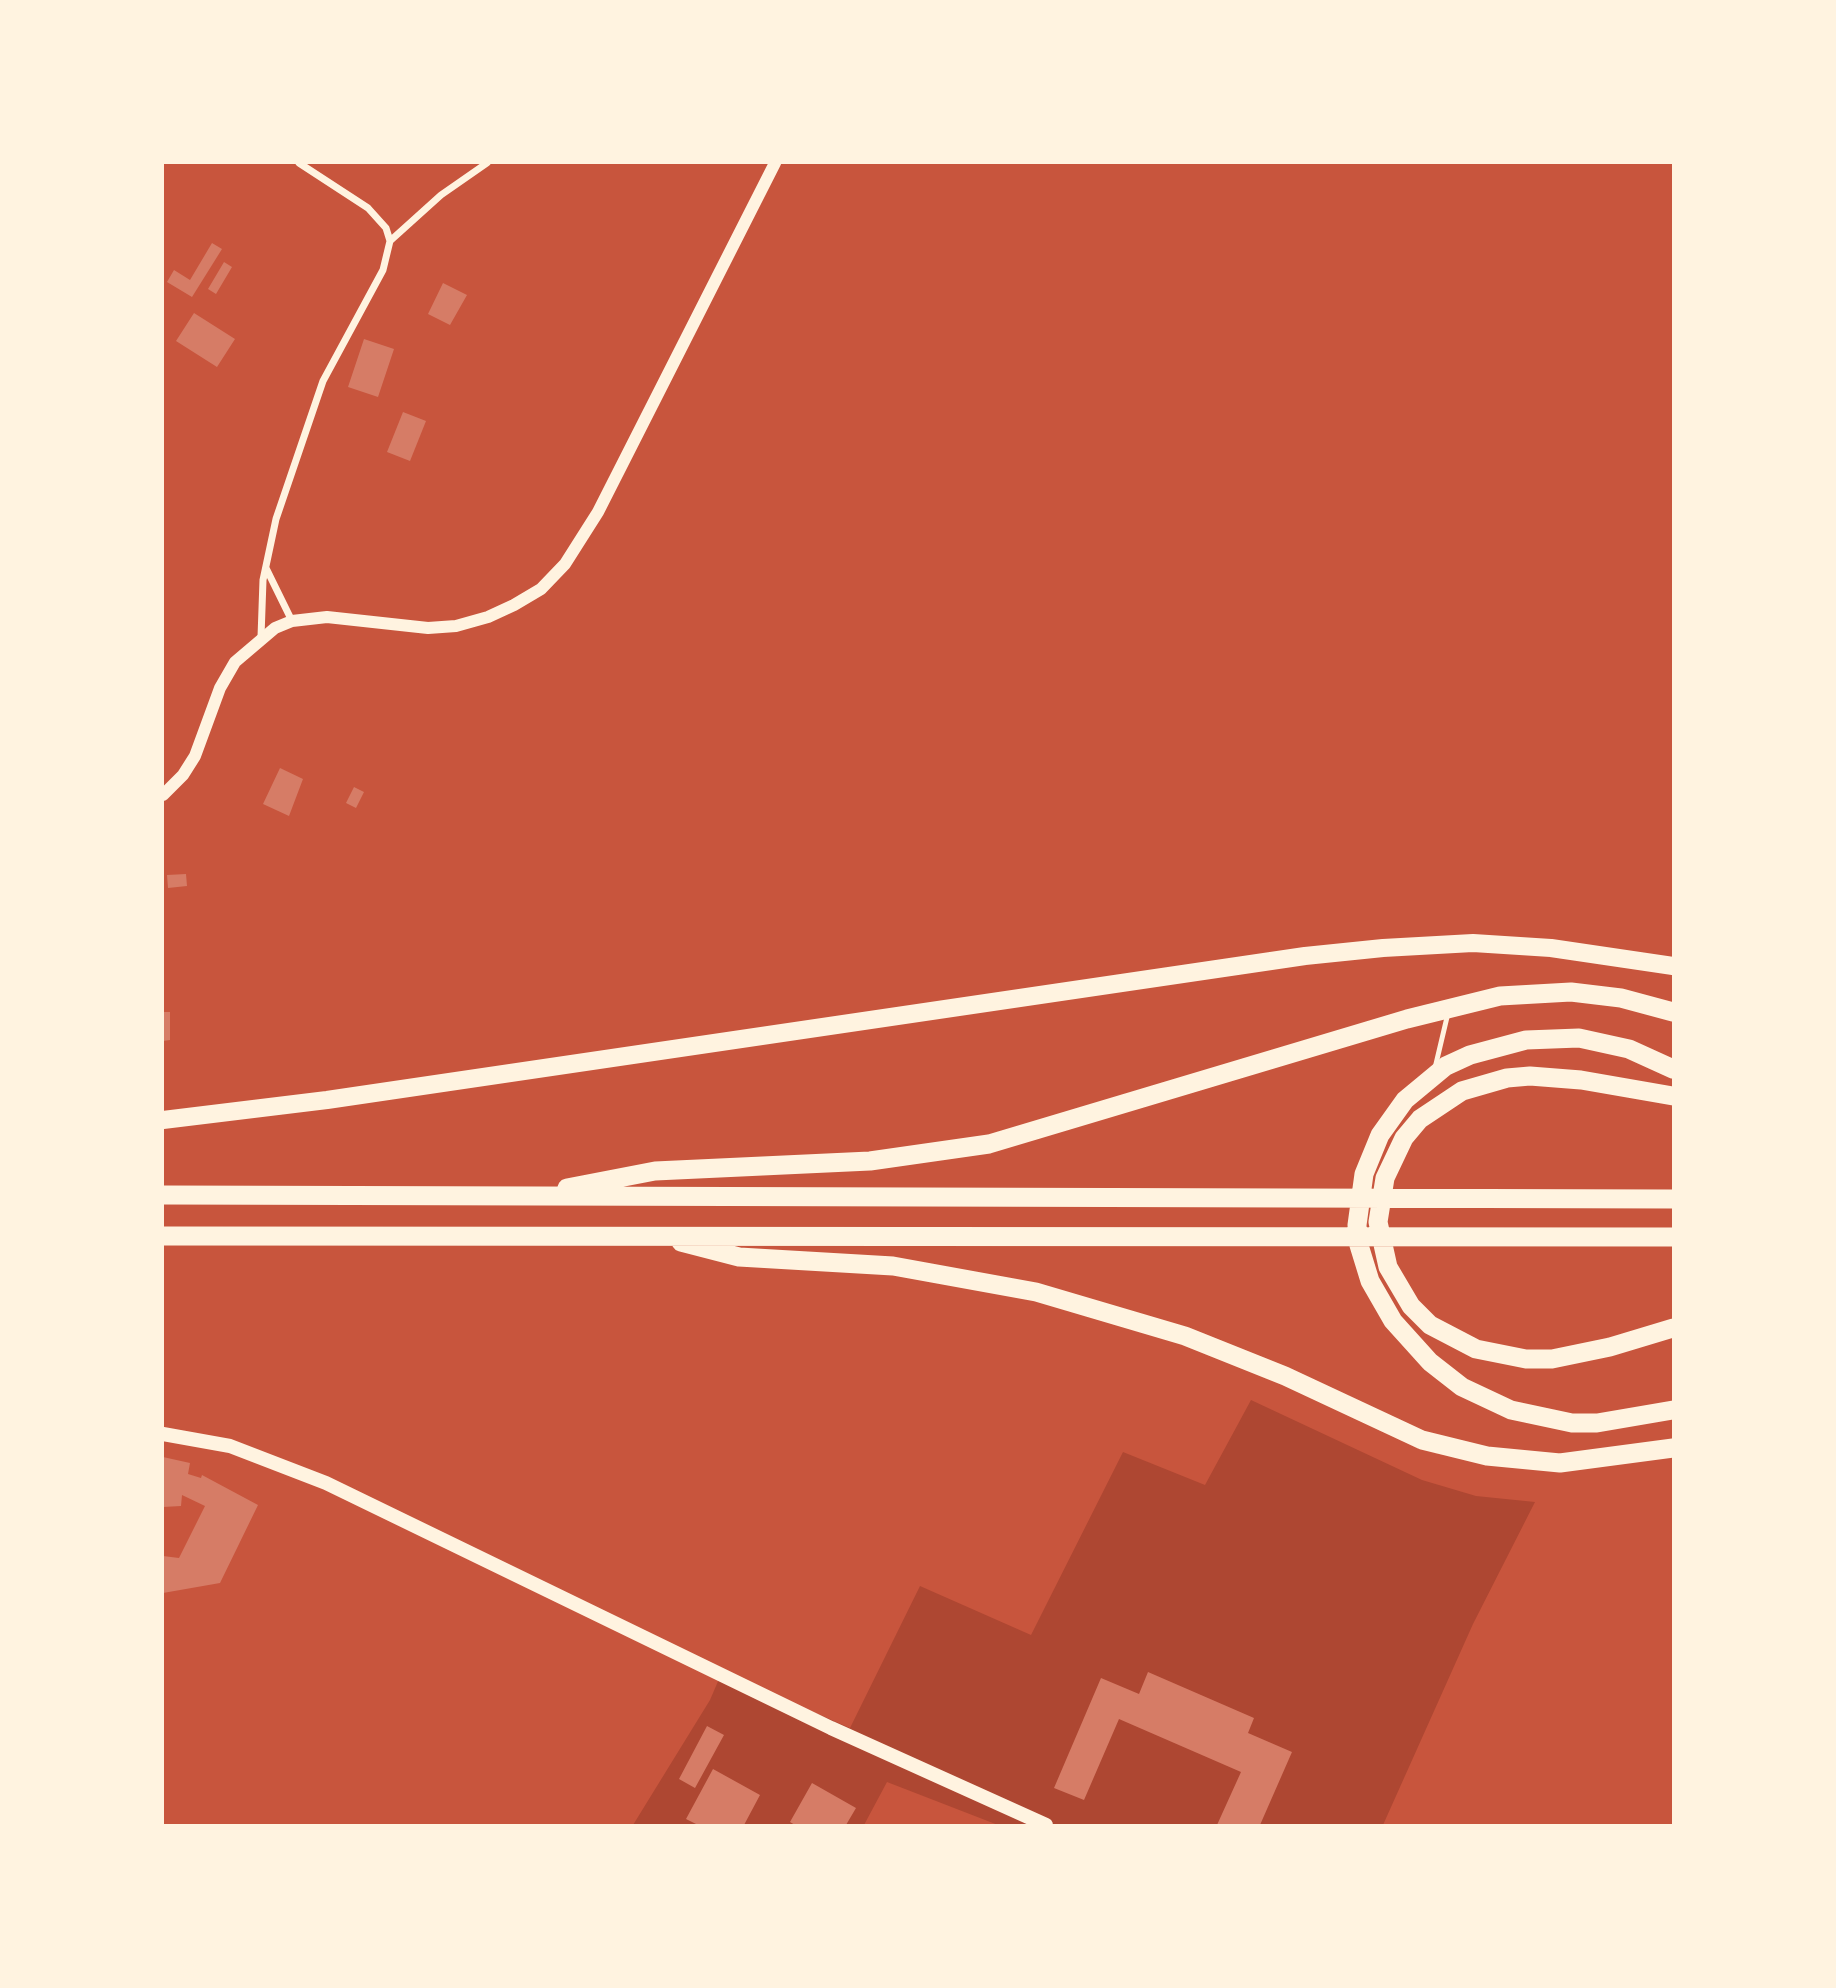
<!DOCTYPE html>
<style>
body{margin:0}
#map{position:relative;width:1836px;height:1988px;overflow:hidden;background:#c8553d;font-family:"Titillium Web",sans-serif}
canvas{display:block}
.frame{position:absolute;inset:0;border:164px solid #fff3e0;pointer-events:none}
</style>
<div id="map">
<canvas width="1836" height="1988"></canvas>
<div class="frame"></div>
</div>
<script>
const context = document.querySelector('canvas').getContext('2d');
context.lineJoin = 'round';
function paint(path, color) {
  context.fillStyle = color;
  context.fill(path, 'evenodd');
}
function toPath(rows) {
  const path = new Path2D();
  for (const r of rows) {
    path.moveTo(r[0], r[1]);
    for (let i = 2; i < r.length; i += 2) path.lineTo(r[i], r[i + 1]);
  }
  return path;
}
function stroke(path, color, width, dash) {
  context.strokeStyle = color;
  context.lineWidth = width;
  context.lineCap = dash ? 'butt' : 'round';
  context.setLineDash(dash || []);
  context.stroke(path);
}
paint(toPath([
 [1251,1400,1422,1480,1476,1496,1535,1502,1473,1624,1383,1825,998,1825,887,1782,864,1825,633,1825,710,1700,722,1672,850,1728,920,1586,1031,1635,1123,1452,1205,1485]
]), '#ae4732');
paint(toPath([
 [212,243,222,249,192,297,167,282,174,270,190,280],
 [224,262,232,267,216,294,208,289],
 [443,283,467,295,450,325,428,314],
 [194,313,235,339,217,367,176,341],
 [364,339,394,349,378,397,348,387],
 [403,412,426,421,410,461,387,452],
 [280,768,303,779,289,816,263,804],
 [354,787,364,792,356,808,346,803],
 [186,874,187,886,168,888,167,875],
 [163,1012,170,1012,170,1040,163,1041],
 [163,1457,190,1463,188,1474,201,1478,202,1475,258,1505,220,1583,163,1593,163,1556,179,1558,205,1506,182,1495,181,1506,163,1507],
 [1148,1672,1254,1718,1248,1733,1292,1752,1260,1825,1217,1825,1241,1772,1119,1719,1084,1800,1054,1788,1101,1678,1139,1694],
 [707,1726,724,1735,695,1788,679,1779],
 [713,1769,760,1795,744,1825,698,1825,686,1819],
 [812,1783,856,1808,846,1825,795,1825,790,1822]
]), '#d67c66');
stroke(toPath([
 [1435,1068,1448,1013]
]), '#fff3e0', 5);
stroke(toPath([
 [299,163,368,208,386,228,390,241],
 [266,568,292,621],
 [261,637,263,580,276,519,323,381,383,270,390,241,441,195,487,163]
]), '#fff3e0', 7);
stroke(toPath([
 [163,795,183,775,195,756,220,688,235,662,275,628,292,621,327,617,428,628,456,626,488,617,514,605,541,589,565,564,598,512,775,163]
]), '#fff3e0', 12);
stroke(toPath([
 [163,1434,230,1446,326,1483,831,1728,1046,1825]
]), '#fff3e0', 14);
stroke(toPath([
 [163,1120,327,1100,1305,956,1383,948,1473,943,1551,948,1673,966]
]), '#fff3e0', 18);
stroke(toPath([
 [1673,1069,1629,1049,1579,1038,1526,1040,1470,1055,1446,1066,1405,1100,1380,1135,1364,1174,1357,1225,1358,1242,1370,1281,1393,1321,1430,1362,1462,1387,1511,1410,1572,1423,1597,1423,1673,1410],
 [1673,1096,1581,1080,1530,1076,1507,1078,1462,1091,1420,1119,1404,1138,1385,1178,1378,1222,1388,1267,1411,1306,1430,1325,1476,1349,1526,1359,1552,1359,1610,1347,1673,1328],
 [567,1188,655,1171,870,1161,989,1144,1407,1019,1500,996,1571,992,1621,998,1673,1012],
 [163,1195,1673,1199],
 [163,1236,1673,1237],
 [681,1242,739,1257,893,1266,1036,1292,1185,1336,1285,1376,1422,1440,1487,1456,1560,1463,1673,1448]
]), '#fff3e0', 19);
</script>
